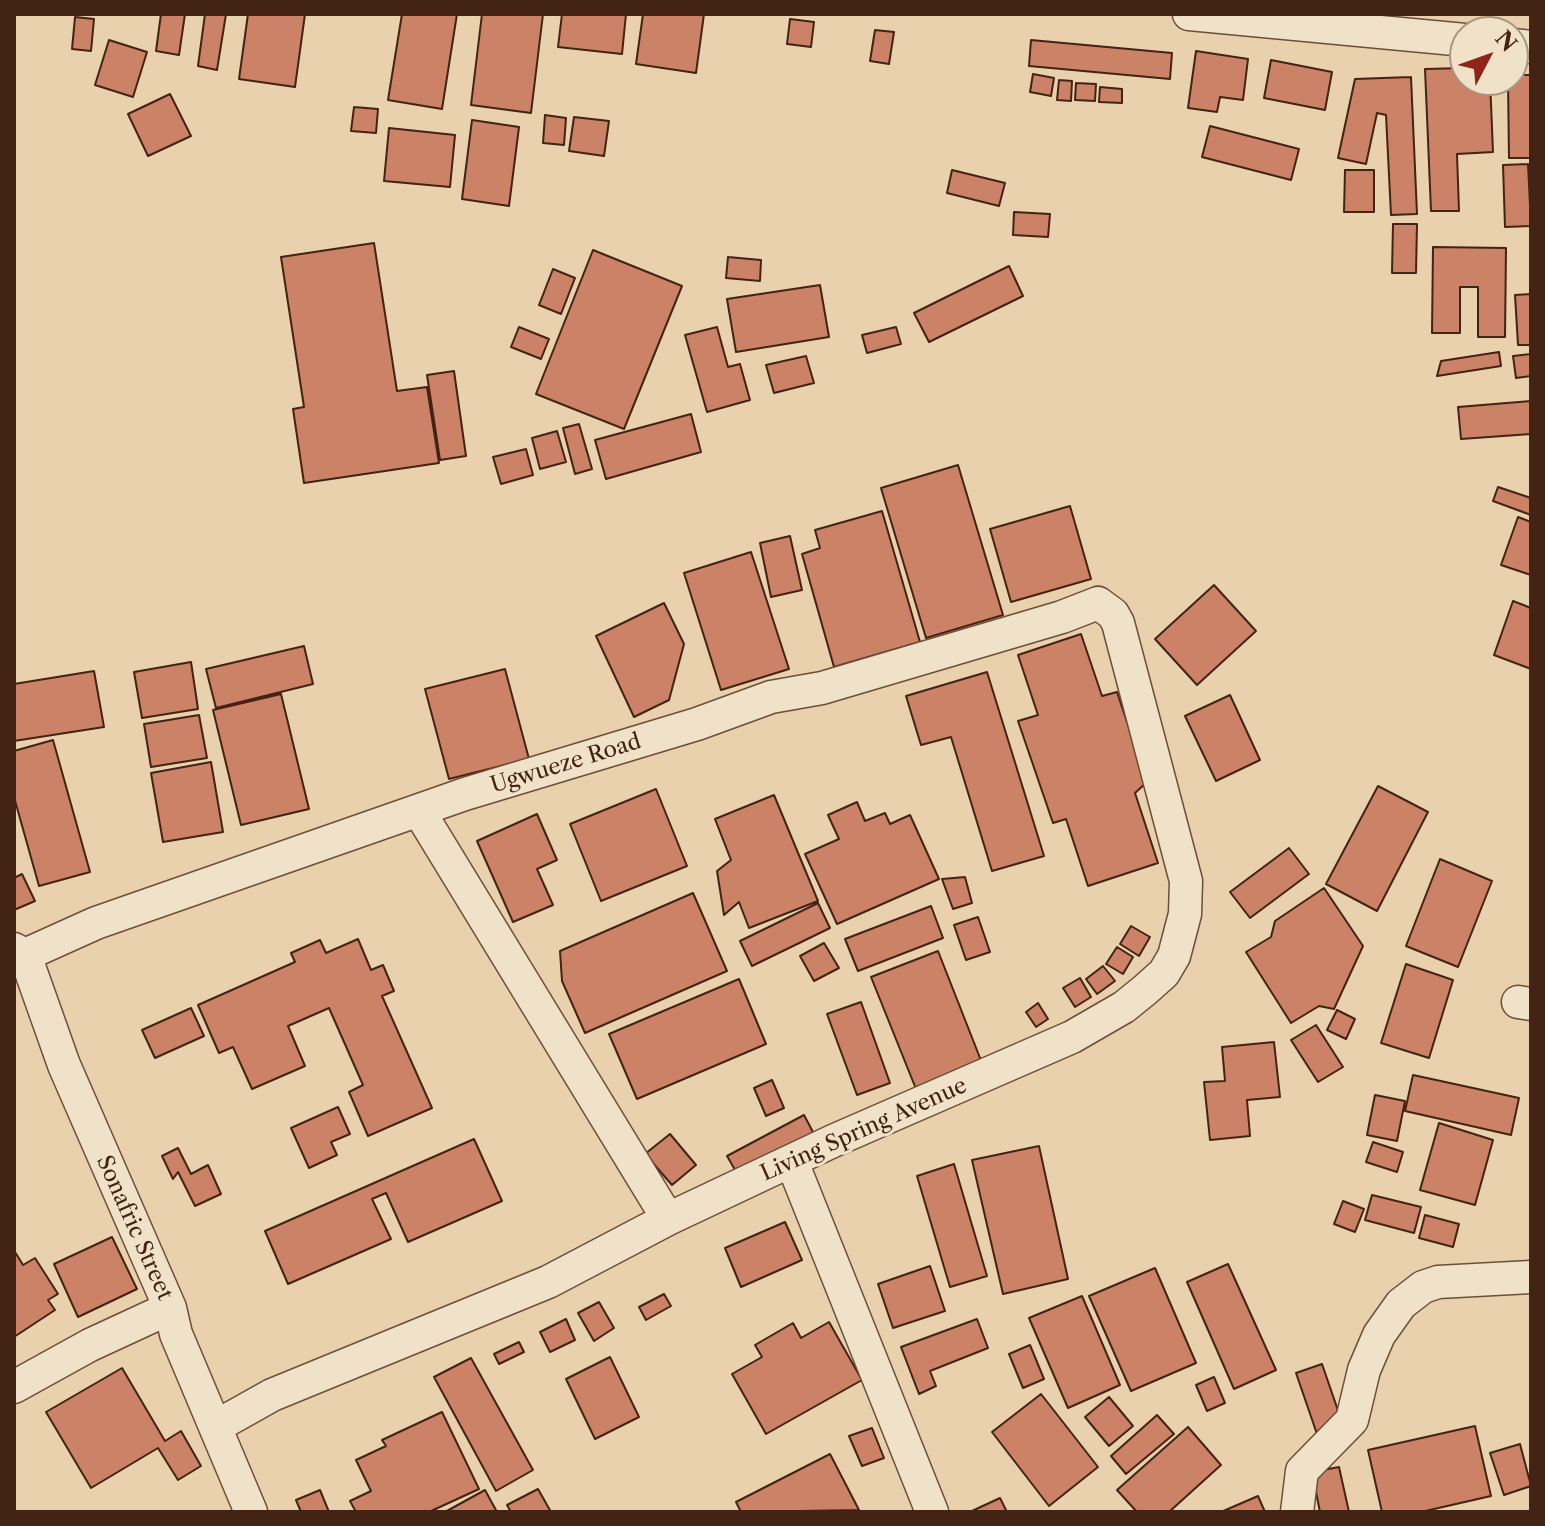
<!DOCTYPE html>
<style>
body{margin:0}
#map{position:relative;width:1545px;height:1526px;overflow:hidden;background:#e8d1ac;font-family:"Libre Caslon Text",serif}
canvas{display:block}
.frame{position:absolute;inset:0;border:16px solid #422314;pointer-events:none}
.north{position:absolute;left:1449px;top:16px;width:80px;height:80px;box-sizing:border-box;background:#f0e1c9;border:2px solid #aa9581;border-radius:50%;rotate:49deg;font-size:22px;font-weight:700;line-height:32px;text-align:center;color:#422314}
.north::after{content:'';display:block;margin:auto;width:28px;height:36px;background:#8f2418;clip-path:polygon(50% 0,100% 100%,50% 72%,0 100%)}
</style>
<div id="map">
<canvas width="1545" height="1526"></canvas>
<div class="frame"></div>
<div class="north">N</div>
</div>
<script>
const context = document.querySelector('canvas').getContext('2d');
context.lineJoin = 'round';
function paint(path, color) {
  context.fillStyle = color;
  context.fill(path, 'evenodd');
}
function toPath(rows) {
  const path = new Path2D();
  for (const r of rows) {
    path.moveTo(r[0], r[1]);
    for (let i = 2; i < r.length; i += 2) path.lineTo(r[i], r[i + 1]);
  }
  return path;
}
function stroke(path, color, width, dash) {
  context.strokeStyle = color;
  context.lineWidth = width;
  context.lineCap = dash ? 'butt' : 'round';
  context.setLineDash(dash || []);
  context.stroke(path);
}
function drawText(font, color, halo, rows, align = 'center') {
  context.font = font + ' "Libre Caslon Text",serif';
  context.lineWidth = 6;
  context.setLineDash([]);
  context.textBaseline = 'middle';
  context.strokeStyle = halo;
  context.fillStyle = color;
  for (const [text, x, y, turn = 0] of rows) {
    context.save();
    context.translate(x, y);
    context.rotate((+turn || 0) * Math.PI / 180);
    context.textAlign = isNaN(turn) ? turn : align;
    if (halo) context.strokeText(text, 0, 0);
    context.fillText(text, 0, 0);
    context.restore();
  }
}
const building = toPath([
 [161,14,185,14,179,55,156,51,161,14],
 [205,14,226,14,217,70,198,66,205,14],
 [248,14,305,14,295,87,239,79,248,14],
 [402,14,457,14,442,109,388,100,402,14],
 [482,14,543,14,531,113,471,105,482,14],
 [562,14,626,14,622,54,558,47,562,14],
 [643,14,704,14,696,73,636,64,643,14],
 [75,17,94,19,91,51,72,49,75,17],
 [790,19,814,22,811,47,787,44,790,19],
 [875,30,894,32,889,64,870,61,875,30],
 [109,40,147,52,133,97,95,85,109,40],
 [1031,40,1172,53,1170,79,1029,66,1031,40],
 [1196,51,1248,59,1243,100,1220,97,1217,112,1188,108,1196,51],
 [1271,60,1332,72,1325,110,1264,98,1271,60],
 [1465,68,1465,80,1490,80,1493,152,1457,154,1459,211,1431,211,1425,69,1465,68],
 [1033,74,1054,78,1051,96,1030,92,1033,74],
 [1513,75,1531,75,1531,158,1509,158,1508,80,1513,80,1513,75],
 [1411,77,1417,214,1391,215,1386,115,1377,113,1366,164,1338,158,1355,79,1411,77],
 [1059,80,1072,81,1071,101,1057,100,1059,80],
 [1076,83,1096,84,1095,101,1075,100,1076,83],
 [1100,87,1122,89,1122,103,1099,102,1100,87],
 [170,94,191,136,148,156,128,114,170,94],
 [354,107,378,109,376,133,351,131,354,107],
 [545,115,566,118,564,145,543,143,545,115],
 [574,117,609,121,604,156,569,151,574,117],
 [472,120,519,127,509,206,462,199,472,120],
 [1210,126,1299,149,1291,180,1202,157,1210,126],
 [389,128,455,135,450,187,384,181,389,128],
 [1528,164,1531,226,1505,227,1503,165,1528,164],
 [952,170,1005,183,999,206,947,193,952,170],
 [1345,170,1374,170,1374,212,1344,212,1345,170],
 [1014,212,1050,214,1048,237,1013,235,1014,212],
 [1393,224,1417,224,1416,273,1392,273,1393,224],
 [374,243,397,391,427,387,439,463,304,483,293,409,304,407,281,257,374,243],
 [1433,247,1506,248,1505,337,1478,337,1478,287,1460,287,1460,333,1432,333,1433,247],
 [593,250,682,286,624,429,536,394,593,250],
 [728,257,761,260,760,281,726,278,728,257],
 [1009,266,1023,296,929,342,914,313,1009,266],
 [553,269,575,278,561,314,539,305,553,269],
 [820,285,829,337,736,352,727,299,820,285],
 [1531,294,1531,345,1518,345,1515,295,1531,294],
 [519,327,549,339,541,359,511,347,519,327],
 [717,327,728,367,740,364,750,400,707,412,685,335,717,327],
 [896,327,901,344,867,353,862,335,896,327],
 [1499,352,1501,366,1437,376,1441,361,1499,352],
 [1531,354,1531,376,1516,378,1513,356,1531,354],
 [806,356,814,383,774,393,766,365,806,356],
 [454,371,466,456,440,460,427,375,454,371],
 [1531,401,1531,434,1461,439,1458,407,1531,401],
 [691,414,701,452,606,479,595,440,691,414],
 [579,424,592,469,575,474,563,428,579,424],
 [557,431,566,462,540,469,532,438,557,431],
 [526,449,533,475,501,484,493,457,526,449],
 [958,465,1003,615,926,638,881,488,958,465],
 [1498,487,1531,498,1531,515,1493,501,1498,487],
 [1070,506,1091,579,1011,602,990,529,1070,506],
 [882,511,920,642,834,667,802,554,820,548,815,530,882,511],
 [1518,517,1531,522,1531,575,1501,565,1518,517],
 [790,536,802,590,771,597,760,543,790,536],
 [751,552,789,669,721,690,684,573,751,552],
 [1214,585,1256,631,1197,685,1155,639,1214,585],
 [1513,601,1531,608,1531,669,1494,655,1513,601],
 [664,603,684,644,669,700,634,717,596,636,664,603],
 [1081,634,1102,696,1117,692,1147,782,1135,793,1158,863,1088,886,1066,819,1053,823,1018,721,1038,715,1018,655,1081,634],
 [304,646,313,684,216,708,206,669,304,646],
 [191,662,198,709,142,718,134,672,191,662],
 [505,669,529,759,449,779,425,689,505,669],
 [94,671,104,727,14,741,14,684,94,671],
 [987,672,1044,856,992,871,951,737,921,745,906,696,987,672],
 [281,694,309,809,241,825,213,710,281,694],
 [1230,695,1260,760,1216,781,1185,716,1230,695],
 [199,715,207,758,151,767,144,724,199,715],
 [53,740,90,872,39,886,14,797,14,751,53,740],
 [211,762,223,832,163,842,151,773,211,762],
 [1378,786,1428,812,1377,911,1326,884,1378,786],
 [656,789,687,866,601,901,570,824,656,789],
 [774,795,818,901,749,928,739,902,724,915,717,871,731,860,715,819,774,795],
 [857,802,865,821,885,813,890,824,910,815,939,879,837,924,805,854,839,839,828,815,857,802],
 [537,814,557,860,537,869,553,905,513,922,477,841,537,814],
 [1289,848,1309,874,1250,918,1230,892,1289,848],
 [1440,859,1492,881,1458,967,1406,946,1440,859],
 [22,874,35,901,14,910,14,878,22,874],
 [965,877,972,903,953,909,942,879,965,877],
 [1324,888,1363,946,1334,1009,1319,1006,1291,1023,1246,952,1271,937,1275,921,1324,888],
 [693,893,727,971,585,1033,562,981,560,951,693,893],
 [818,903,830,928,752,966,740,941,818,903],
 [931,906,943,938,858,971,845,939,931,906],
 [978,917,990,952,966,960,954,925,978,917],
 [1131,926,1150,937,1139,956,1120,944,1131,926],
 [358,939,371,970,383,965,394,991,382,996,432,1108,368,1136,349,1092,363,1085,329,1008,288,1026,305,1066,252,1089,233,1047,219,1053,198,1005,295,962,291,953,320,940,326,953,358,939],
 [824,943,839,968,814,981,800,956,824,943],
 [1117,947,1133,957,1123,974,1106,964,1117,947],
 [938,951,982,1063,916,1089,871,977,938,951],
 [1406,964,1453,980,1429,1058,1381,1043,1406,964],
 [1103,966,1115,981,1097,994,1086,979,1103,966],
 [1080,978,1091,997,1075,1007,1063,988,1080,978],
 [739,979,766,1044,637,1099,609,1034,739,979],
 [861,1002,890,1083,857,1095,827,1014,861,1002],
 [1038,1003,1048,1019,1036,1027,1026,1012,1038,1003],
 [191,1008,204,1036,155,1058,142,1030,191,1008],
 [1337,1010,1355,1019,1346,1039,1327,1030,1337,1010],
 [1316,1025,1343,1067,1318,1082,1291,1040,1316,1025],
 [1274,1042,1280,1097,1247,1100,1250,1136,1210,1140,1204,1082,1225,1081,1222,1047,1274,1042],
 [1413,1075,1519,1098,1511,1135,1405,1111,1413,1075],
 [772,1080,784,1108,766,1116,754,1088,772,1080],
 [1375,1095,1405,1101,1397,1141,1367,1135,1375,1095],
 [338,1107,350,1134,331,1142,337,1155,309,1168,291,1128,338,1107],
 [804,1115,814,1134,738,1175,727,1156,804,1115],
 [1439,1123,1493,1140,1475,1205,1420,1190,1439,1123],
 [670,1134,696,1165,672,1185,645,1154,670,1134],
 [474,1139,502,1201,408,1242,386,1193,372,1199,391,1239,288,1284,265,1231,474,1139],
 [1373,1142,1403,1152,1397,1172,1366,1162,1373,1142],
 [1039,1146,1068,1279,1003,1294,972,1160,1039,1146],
 [178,1148,191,1174,208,1165,221,1194,195,1206,178,1172,173,1179,162,1156,178,1148],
 [954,1164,987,1276,950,1287,917,1176,954,1164],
 [1372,1195,1421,1207,1414,1233,1365,1220,1372,1195],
 [1343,1201,1364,1209,1355,1232,1334,1224,1343,1201],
 [1425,1215,1459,1224,1453,1247,1419,1238,1425,1215],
 [785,1222,802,1260,741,1287,725,1248,785,1222],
 [112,1237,137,1289,78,1317,54,1264,112,1237],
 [15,1252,23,1265,35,1258,58,1294,48,1300,55,1310,14,1337,15,1252],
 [1228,1264,1276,1370,1234,1389,1187,1282,1228,1264],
 [930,1266,945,1311,893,1328,878,1284,930,1266],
 [1155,1268,1196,1363,1131,1391,1089,1296,1155,1268],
 [664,1294,671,1306,646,1320,639,1307,664,1294],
 [1082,1296,1120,1385,1068,1408,1029,1318,1082,1296],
 [599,1302,614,1328,594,1341,578,1313,599,1302],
 [566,1319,575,1340,550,1352,540,1332,566,1319],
 [977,1319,988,1348,930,1371,936,1386,919,1394,901,1347,977,1319],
 [829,1322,862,1380,766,1434,732,1374,762,1357,755,1345,793,1323,801,1338,829,1322],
 [519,1342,524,1352,499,1364,494,1354,519,1342],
 [1030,1345,1044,1379,1023,1388,1009,1354,1030,1345],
 [610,1357,639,1417,595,1439,566,1379,610,1357],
 [471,1358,533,1470,496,1491,434,1377,471,1358],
 [1322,1364,1344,1428,1318,1437,1296,1373,1322,1364],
 [122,1368,165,1441,181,1431,201,1466,178,1480,158,1448,91,1488,46,1412,122,1368],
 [1214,1377,1225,1403,1207,1411,1196,1385,1214,1377],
 [1041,1394,1098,1467,1049,1506,992,1432,1041,1394],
 [1109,1397,1133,1426,1109,1446,1085,1417,1109,1397],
 [442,1412,479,1489,429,1512,356,1512,350,1501,371,1491,356,1460,386,1446,382,1440,442,1412],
 [1157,1415,1174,1434,1126,1474,1111,1456,1157,1415],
 [1475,1426,1491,1496,1421,1512,1382,1512,1368,1450,1475,1426],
 [1188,1427,1221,1465,1169,1512,1137,1512,1117,1490,1188,1427],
 [872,1428,884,1458,862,1466,849,1436,872,1428],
 [1520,1444,1531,1486,1504,1495,1490,1453,1520,1444],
 [830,1454,859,1510,741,1512,736,1502,830,1454],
 [1339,1467,1349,1512,1320,1512,1312,1472,1339,1467],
 [538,1489,551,1512,511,1512,507,1505,538,1489],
 [320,1490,329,1512,301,1512,296,1500,320,1490],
 [485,1490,497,1512,445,1512,485,1490],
 [1258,1496,1265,1512,1221,1512,1258,1496],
 [1000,1498,1007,1512,972,1512,972,1511,1000,1498]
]);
paint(building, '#cc8266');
stroke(building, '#422314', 2);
const street = toPath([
 [1189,14,1465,40],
 [1513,45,1531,47],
 [419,811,668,1219],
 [14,949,25,955,64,1065,170,1308,176,1334,251,1512],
 [25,955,96,923,465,794,697,724,771,697,822,688,1062,617,1098,603,1113,614,1118,623,1186,881,1185,914,1174,956,1164,973,1145,990,1124,1007,1072,1037,833,1141,668,1219,548,1282,272,1395,215,1427],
 [1518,1002,1531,1004],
 [792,1162,932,1512],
 [14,1387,90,1345,170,1308],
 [1297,1512,1302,1471,1352,1420,1364,1370,1379,1335,1401,1304,1423,1287,1438,1282,1531,1277]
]);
stroke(street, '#6c4e3a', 35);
stroke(street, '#f0e1c9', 32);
drawText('22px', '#422314', '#f0e1c9', [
 ["Ugwueze Road",566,764,-17],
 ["Living Spring Avenue",864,1130,-24],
 ["Sonafric Street",134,1228,66]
]);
</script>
